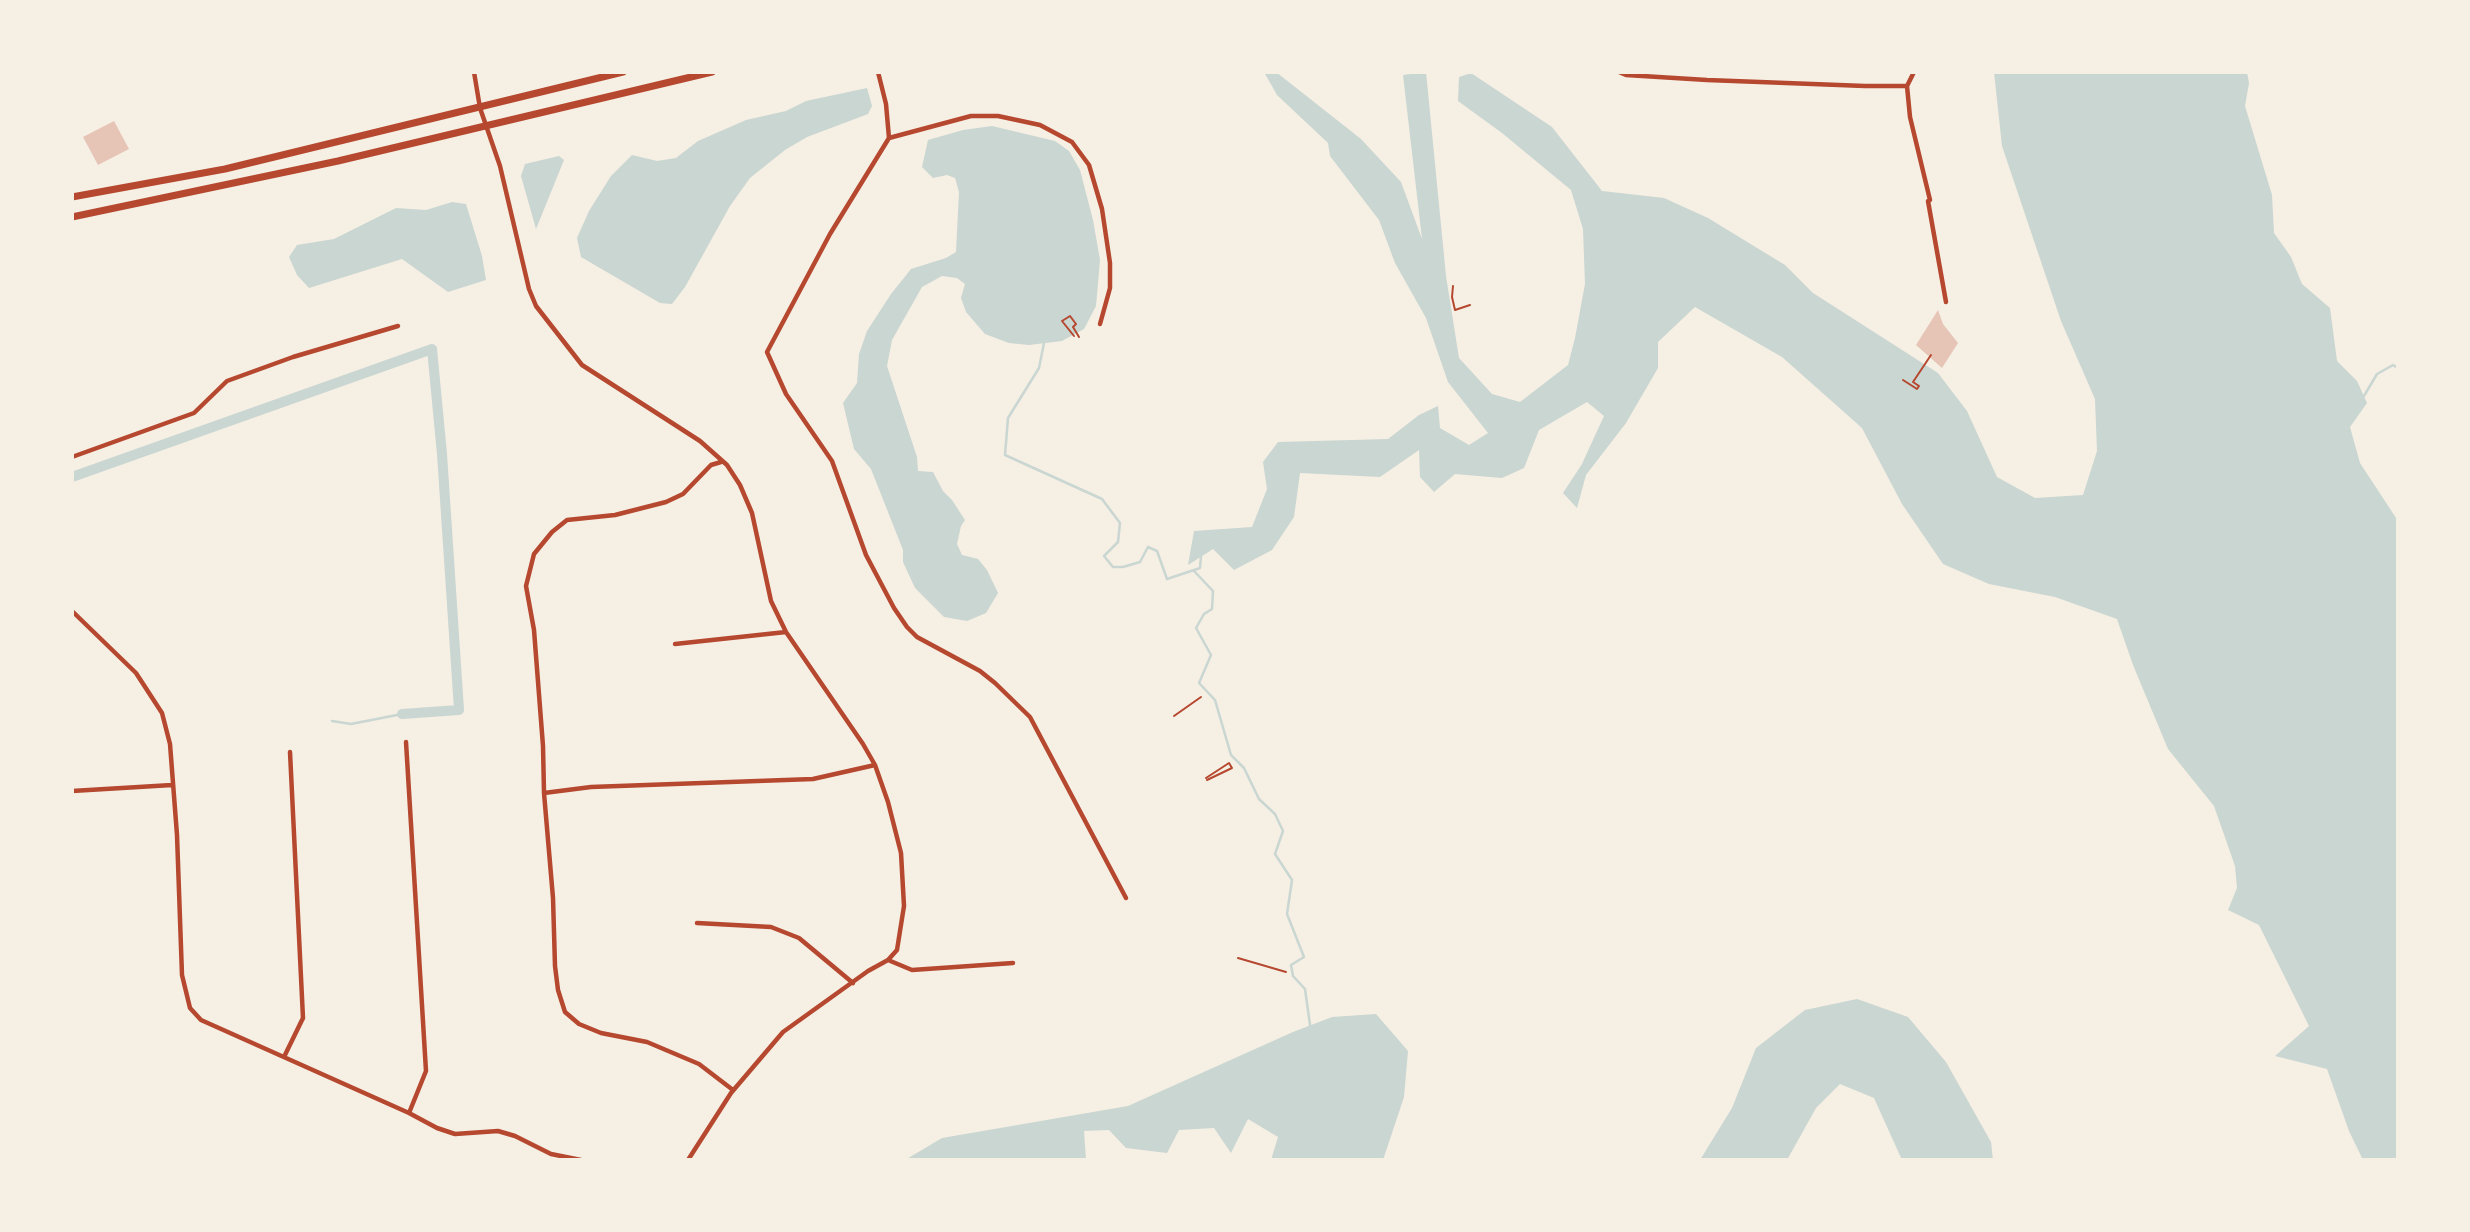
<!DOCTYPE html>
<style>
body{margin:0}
#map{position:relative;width:2470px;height:1232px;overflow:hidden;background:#f6efe4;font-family:Lora,serif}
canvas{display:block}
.frame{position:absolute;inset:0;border:74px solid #f6efe4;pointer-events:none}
</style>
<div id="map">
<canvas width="2470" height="1232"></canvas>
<div class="frame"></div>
</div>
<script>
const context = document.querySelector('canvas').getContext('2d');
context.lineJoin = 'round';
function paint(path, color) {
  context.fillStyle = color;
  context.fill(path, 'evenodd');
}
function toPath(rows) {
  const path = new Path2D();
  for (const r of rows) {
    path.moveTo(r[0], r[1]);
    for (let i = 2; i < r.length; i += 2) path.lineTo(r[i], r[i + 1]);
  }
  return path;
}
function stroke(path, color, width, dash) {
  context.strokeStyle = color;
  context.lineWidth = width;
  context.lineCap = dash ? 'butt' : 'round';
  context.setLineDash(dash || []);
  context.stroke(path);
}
paint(toPath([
 [1264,72,1276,72,1361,139,1401,182,1422,239,1403,75,1426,72,1446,276,1459,358,1492,394,1520,402,1568,365,1575,338,1585,284,1583,229,1571,190,1502,133,1458,101,1459,77,1471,73,1552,127,1602,191,1664,198,1708,218,1785,265,1813,293,1938,373,1967,411,1997,477,2035,498,2083,495,2097,451,2095,399,2061,321,2002,146,1994,72,2247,72,2249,83,2245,106,2272,195,2274,233,2291,257,2302,284,2330,308,2337,361,2357,381,2367,403,2350,427,2360,463,2398,521,2398,1160,2363,1160,2349,1131,2327,1069,2275,1056,2309,1026,2259,925,2228,910,2237,888,2235,866,2214,806,2168,749,2133,665,2117,619,2055,597,1989,584,1943,564,1902,504,1862,428,1782,357,1695,307,1658,342,1658,368,1626,423,1586,475,1577,508,1563,493,1582,464,1604,416,1587,402,1539,430,1524,468,1502,478,1455,474,1434,492,1420,477,1419,450,1380,477,1300,473,1294,517,1272,550,1234,570,1213,549,1188,565,1194,531,1252,527,1267,489,1263,462,1278,442,1388,439,1419,415,1438,406,1440,428,1469,445,1488,433,1448,382,1426,318,1395,263,1379,220,1330,156,1328,143,1277,95],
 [867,88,872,106,868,114,807,137,785,150,750,178,730,206,685,287,672,304,660,303,581,257,577,238,589,211,611,176,632,155,657,161,676,158,698,141,746,120,786,111,806,101],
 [992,126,1055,141,1069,151,1080,170,1093,220,1100,260,1096,306,1084,329,1062,341,1029,345,1009,343,985,334,966,312,961,298,965,284,957,278,942,276,922,287,892,340,887,366,917,457,918,471,933,472,943,491,952,500,965,520,961,526,957,544,962,555,978,559,987,570,998,593,986,613,967,621,944,617,915,588,903,562,903,550,871,469,854,449,843,403,857,383,859,354,867,331,891,294,911,269,946,258,956,252,959,192,955,178,947,175,933,178,922,167,928,140,963,130],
 [559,156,564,160,536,229,521,176,525,164],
 [452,202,466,204,482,256,486,280,448,292,402,259,309,288,297,275,289,257,297,245,334,239,396,208,426,210],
 [1857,999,1908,1017,1946,1062,1991,1142,1993,1160,1902,1160,1874,1098,1840,1084,1816,1108,1787,1160,1700,1160,1732,1108,1756,1048,1805,1010],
 [1376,1014,1408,1051,1404,1097,1383,1160,1271,1160,1278,1137,1248,1119,1231,1153,1214,1128,1179,1130,1167,1153,1126,1148,1109,1130,1084,1131,1086,1160,905,1160,942,1138,1128,1106,1293,1032,1332,1017]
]), '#c9d6d2');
stroke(toPath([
 [1044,343,1039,368,1008,418,1005,455,1102,499,1120,523,1118,542,1104,556,1113,567,1123,567,1140,562,1148,547,1157,551,1167,579,1200,568,1201,556],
 [2364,396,2377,374,2393,365,2398,368],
 [1194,571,1213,591,1212,609,1204,614,1196,628,1211,655,1199,683,1215,700,1231,755,1244,768,1259,799,1275,814,1283,831,1275,854,1292,880,1287,914,1304,957,1291,965,1293,976,1305,989,1310,1025],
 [332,721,351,724,402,714]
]), '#c9d6d2', 2.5);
stroke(toPath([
 [72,477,432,349,442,454,459,710,402,714]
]), '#c9d6d2', 10);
paint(toPath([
 [114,121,129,149,98,165,83,137],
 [1938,310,1943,324,1958,343,1942,368,1916,345]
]), '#e6c5b7');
stroke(toPath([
 [1453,286,1452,297,1455,310,1470,305],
 [1074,336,1062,321,1070,316,1076,324,1073,327,1079,337],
 [1903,380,1917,389,1919,386,1913,382,1931,355],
 [1174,716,1201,697],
 [1206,778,1229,763,1232,768,1207,780],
 [1238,958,1286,972]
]), '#b5482f', 2);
stroke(toPath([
 [474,72,480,108,500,166,529,289,536,306,582,365,700,441,727,465,740,485,752,513,771,601,786,632,863,744,875,765,888,802,901,853,904,906,897,950,888,960,868,971,783,1032,731,1093,688,1160],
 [878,72,886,104,889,138,830,234,767,352,786,394,832,461,866,555,894,608,907,627,917,637,980,671,995,683,1030,717,1126,898],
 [1619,72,1626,75,1707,80,1865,86,1907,86],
 [1914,72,1907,86,1910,117,1930,200,1928,201,1946,302],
 [889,138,971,116,998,116,1040,125,1072,142,1089,165,1102,209,1110,263,1110,288,1100,324],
 [72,457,194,413,227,381,293,357,398,326],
 [721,462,711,465,683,494,666,502,615,515,567,520,552,532,534,554,526,586,534,630,543,746,544,793,553,898,555,966,558,990,565,1012,579,1024,601,1033,647,1042,699,1064,733,1090],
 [72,611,136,673,162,713,170,744,177,835,182,975,190,1008,201,1020,409,1113,437,1128,455,1134,498,1131,515,1136,551,1154,581,1160],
 [675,644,786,632],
 [406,742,426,1071,409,1113],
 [72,791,172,785],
 [544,793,591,787,813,779,875,765],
 [697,923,771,927,799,938,853,983],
 [888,960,912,970,1013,963],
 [284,1057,303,1018,290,752]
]), '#b5482f', 4.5);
stroke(toPath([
 [72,197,225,169,623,72],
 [72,217,338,161,712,72]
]), '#b5482f', 7);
</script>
